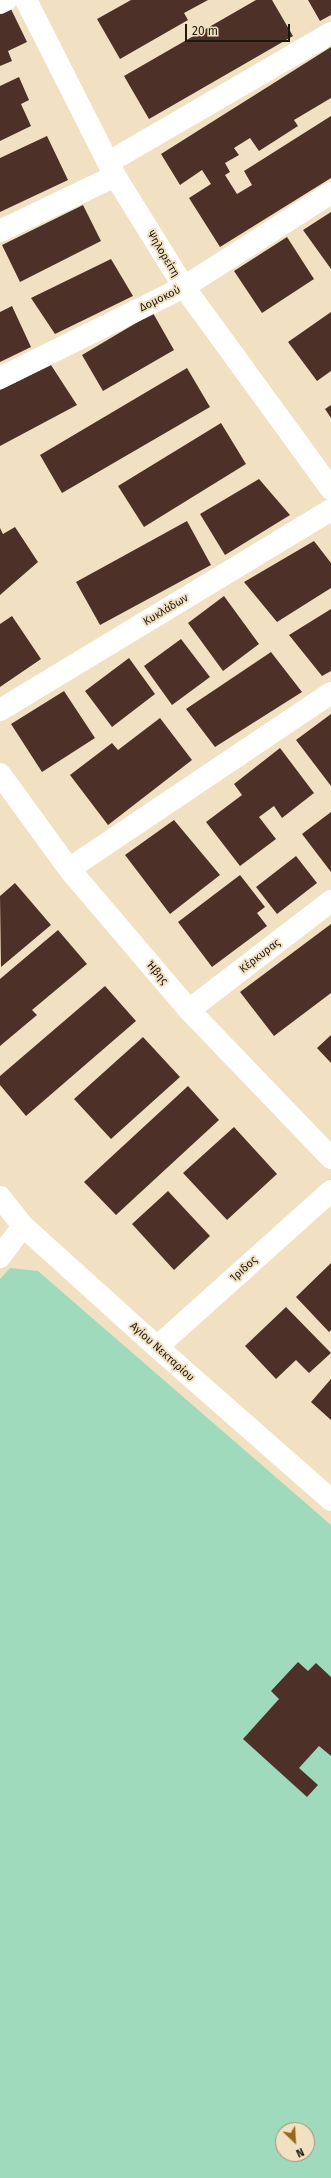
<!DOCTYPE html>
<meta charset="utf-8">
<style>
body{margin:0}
#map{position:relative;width:331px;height:2178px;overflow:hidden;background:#f1e1c2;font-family:"Fira Sans",sans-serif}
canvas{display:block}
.north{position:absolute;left:275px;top:2122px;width:40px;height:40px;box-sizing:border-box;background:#f1e1c2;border:1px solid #9d917a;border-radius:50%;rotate:155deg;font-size:11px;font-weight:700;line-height:16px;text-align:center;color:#1e190e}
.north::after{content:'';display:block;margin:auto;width:14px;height:18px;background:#99671b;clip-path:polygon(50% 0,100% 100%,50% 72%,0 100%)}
.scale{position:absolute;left:185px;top:24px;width:105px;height:18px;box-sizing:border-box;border:2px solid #1e190e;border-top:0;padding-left:5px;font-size:12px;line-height:14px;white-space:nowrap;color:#1e190e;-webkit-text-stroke:3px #f1e1c2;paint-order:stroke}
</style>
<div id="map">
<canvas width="331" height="2178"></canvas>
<div class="north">N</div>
<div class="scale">20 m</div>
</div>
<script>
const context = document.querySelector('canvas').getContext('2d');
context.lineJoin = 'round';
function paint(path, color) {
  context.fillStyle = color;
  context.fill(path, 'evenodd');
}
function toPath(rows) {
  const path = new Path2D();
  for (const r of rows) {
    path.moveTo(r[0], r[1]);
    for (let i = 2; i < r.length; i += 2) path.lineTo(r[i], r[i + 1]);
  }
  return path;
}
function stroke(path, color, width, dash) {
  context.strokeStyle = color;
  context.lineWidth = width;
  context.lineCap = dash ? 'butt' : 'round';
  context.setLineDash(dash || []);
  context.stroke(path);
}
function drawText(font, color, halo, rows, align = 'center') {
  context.font = font + ' "Fira Sans",sans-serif';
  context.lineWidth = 4;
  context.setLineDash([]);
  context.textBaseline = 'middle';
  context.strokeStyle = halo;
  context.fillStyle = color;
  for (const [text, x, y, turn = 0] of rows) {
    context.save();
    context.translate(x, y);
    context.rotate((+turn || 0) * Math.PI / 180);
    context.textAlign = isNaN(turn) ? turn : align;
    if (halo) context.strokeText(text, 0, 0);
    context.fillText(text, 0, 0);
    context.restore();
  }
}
paint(toPath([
 [10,1268,38,1271,331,1525,331,2178,0,2178,0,1279],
 [283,2130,307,2130,307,2154,283,2154]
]), '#a0dabd');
paint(toPath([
 [131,0,208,0,184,13,188,20,120,59,97,19],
 [256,0,272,0,293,36,149,119,124,76],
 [308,0,331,0,331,15,320,21],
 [10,7,27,42,8,51,12,61,0,66,0,12],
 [331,47,331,98,294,120,298,126,259,151,250,138,234,148,239,155,225,163,230,172,225,175,237,194,252,185,244,171,331,116,331,178,220,247,189,198,211,184,202,170,180,185,161,154],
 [19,77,29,100,21,104,31,126,0,141,0,86],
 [47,136,68,180,0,212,0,158],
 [83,205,101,241,20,282,2,245],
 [331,212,331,269,303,230],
 [287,237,314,279,262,313,234,271],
 [111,259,133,296,55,334,31,298],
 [12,306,31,347,0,362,0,312],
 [331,312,331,371,317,381,288,342],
 [153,313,174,350,103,391,82,355],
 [51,365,77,405,0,446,0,390],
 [187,368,210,407,62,493,40,455],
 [331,405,331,418,325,409],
 [221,423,246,464,144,527,118,486],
 [259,479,290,515,225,555,200,514],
 [187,521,211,565,100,625,76,582],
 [15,527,38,562,0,595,0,528,3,534],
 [314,541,331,563,331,588,277,622,244,582],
 [224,596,259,644,223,671,188,623],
 [331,609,331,671,322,676,289,635],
 [12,616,41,659,0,687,0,624],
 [181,639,210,677,172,705,144,666],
 [271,652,302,692,215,747,186,709],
 [129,658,155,694,112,727,85,691],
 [64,691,95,738,42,772,11,724],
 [331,714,331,786,296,740],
 [160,718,192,760,108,825,70,775,112,743,118,750],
 [280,748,314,793,282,818,274,806,259,817,276,839,240,866,206,822,242,795,234,784],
 [331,812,331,872,302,834],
 [174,820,220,875,170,914,125,855],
 [296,856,317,883,277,914,256,887],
 [240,875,265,907,257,913,267,926,212,967,178,922],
 [15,883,51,925,1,967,0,896],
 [331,924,331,993,274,1036,240,992],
 [58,930,87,964,32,1010,37,1015,0,1046,0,979],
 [105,986,136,1021,26,1116,0,1085,0,1076],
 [331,1035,331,1063,317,1048],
 [143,1037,180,1077,111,1139,74,1099],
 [188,1086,219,1120,116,1215,84,1182],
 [234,1127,277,1174,227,1220,183,1173],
 [168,1191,210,1236,174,1270,132,1224],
 [331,1263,331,1330,329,1332,296,1297],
 [286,1307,331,1353,309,1373,296,1360,276,1379,245,1346],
 [331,1379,331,1420,311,1402],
 [298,1662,308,1671,316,1663,331,1677,331,1756,319,1746,299,1768,318,1785,307,1797,243,1739,279,1699,271,1691]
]), '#4d3128');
stroke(toPath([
 [26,0,115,176,184,287,331,489],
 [0,3,6,0],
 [109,162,331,33],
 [0,231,115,176],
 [0,378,184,287,331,193],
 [0,710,331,510],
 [0,774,69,869,189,1010,331,1158],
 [69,869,331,693],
 [189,1010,331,901],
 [0,1197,23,1226,157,1347,331,1500],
 [0,1257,23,1226],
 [157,1347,331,1191]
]), '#fff', 22);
drawText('11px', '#1e190e', '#f1e1c2', [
 ["Ψηλορείτη",163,254,59],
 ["Δομοκού",160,299,-26],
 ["Κυκλάδων",166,610,-31],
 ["Κέρκυρας",260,956,-38],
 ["Ήβης",157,973,50],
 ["Ίριδος",244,1269,-42],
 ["Αγίου Νεκταρίου",162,1352,42]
]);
</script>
